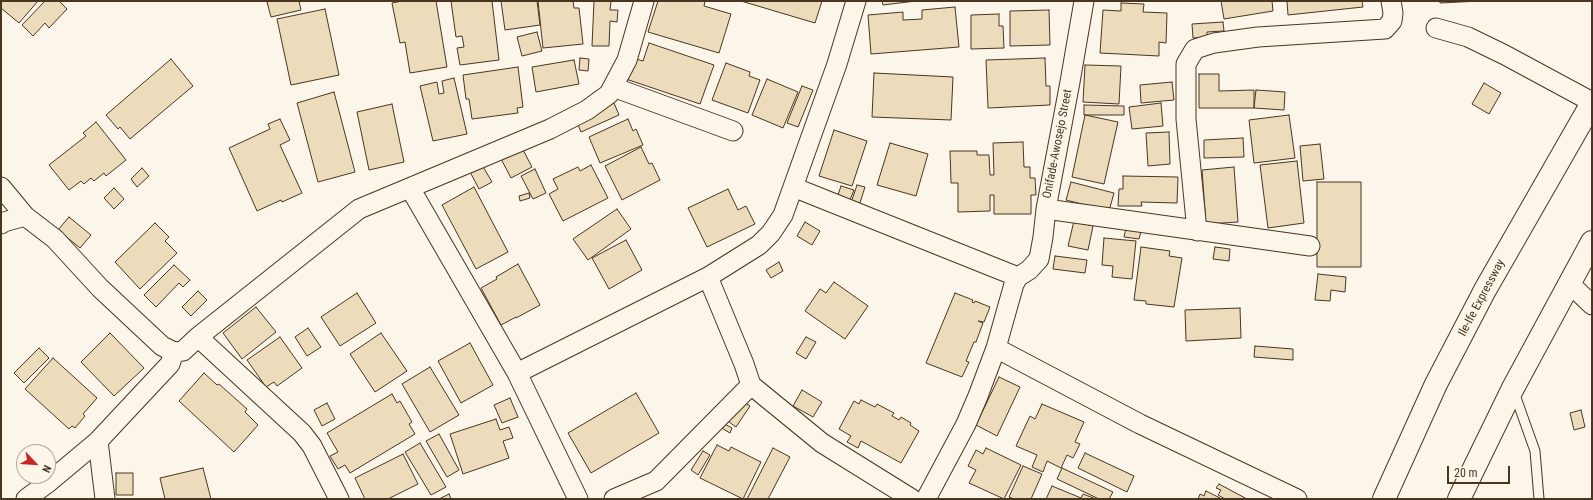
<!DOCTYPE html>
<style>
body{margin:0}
#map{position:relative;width:1593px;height:500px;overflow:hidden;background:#fbf6e9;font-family:"Roboto Condensed",sans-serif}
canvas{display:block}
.frame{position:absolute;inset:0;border:2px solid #4a3520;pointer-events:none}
.north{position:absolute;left:16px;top:444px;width:40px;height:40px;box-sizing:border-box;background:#fbf6e9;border:1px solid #b4a999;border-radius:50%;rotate:115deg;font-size:11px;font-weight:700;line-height:16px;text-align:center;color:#4a3520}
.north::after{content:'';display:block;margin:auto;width:14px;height:18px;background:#c62828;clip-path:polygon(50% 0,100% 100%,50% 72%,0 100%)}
.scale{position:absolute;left:1447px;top:466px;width:63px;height:18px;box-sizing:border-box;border:2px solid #4a3520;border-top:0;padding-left:5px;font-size:12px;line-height:14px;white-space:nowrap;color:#4a3520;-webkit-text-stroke:3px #fbf6e9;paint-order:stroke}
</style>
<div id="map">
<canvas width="1593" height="500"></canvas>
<div class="frame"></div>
<div class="north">N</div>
<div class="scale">20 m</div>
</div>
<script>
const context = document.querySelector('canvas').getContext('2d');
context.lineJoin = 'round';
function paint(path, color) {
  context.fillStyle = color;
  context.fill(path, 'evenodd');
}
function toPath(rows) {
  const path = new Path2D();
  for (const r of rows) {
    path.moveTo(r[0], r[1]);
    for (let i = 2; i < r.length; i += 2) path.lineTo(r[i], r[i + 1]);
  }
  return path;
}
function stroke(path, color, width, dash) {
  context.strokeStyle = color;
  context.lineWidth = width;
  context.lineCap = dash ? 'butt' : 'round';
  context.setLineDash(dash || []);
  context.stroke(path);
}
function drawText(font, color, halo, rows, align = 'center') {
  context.font = font + ' "Roboto Condensed",sans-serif';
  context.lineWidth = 3;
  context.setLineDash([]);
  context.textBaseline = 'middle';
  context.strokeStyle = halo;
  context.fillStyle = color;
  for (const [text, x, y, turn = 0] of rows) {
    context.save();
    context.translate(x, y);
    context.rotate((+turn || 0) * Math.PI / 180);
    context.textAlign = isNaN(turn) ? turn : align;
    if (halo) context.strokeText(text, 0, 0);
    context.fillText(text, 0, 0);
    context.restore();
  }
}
const building = toPath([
 [1,1,38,1,19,23,1,8,1,1],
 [45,1,59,1,67,9,49,28,45,23,33,36,22,25,45,1],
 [271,1,299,1,301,10,271,17,267,2,271,1],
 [402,1,436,1,447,67,410,73,405,42,400,43,392,3,402,1],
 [451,1,492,1,499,60,460,65,457,48,464,47,462,36,456,37,451,1],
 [501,1,537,1,540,25,505,30,501,1],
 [538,1,573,1,574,8,579,8,583,44,543,48,538,1],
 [594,1,611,1,610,10,618,10,617,22,610,21,609,46,592,46,594,1],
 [658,1,705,1,704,6,731,14,719,53,648,32,658,1],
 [741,1,822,1,815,23,741,1],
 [882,1,916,1,883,5,882,1],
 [1221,1,1272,1,1273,11,1224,19,1221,1],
 [1287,1,1362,1,1363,7,1288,15,1287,1],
 [1440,1,1480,1,1440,3,1440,1],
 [1121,3,1144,4,1143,12,1167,13,1166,43,1159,42,1159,56,1100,53,1103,10,1121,11,1121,3],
 [955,7,959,47,871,54,868,15,903,12,903,20,922,19,922,10,955,7],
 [325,9,339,75,291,85,277,19,325,9],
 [1049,10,1050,45,1010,46,1010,11,1049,10],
 [999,14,999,26,1003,26,1004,48,971,49,971,15,999,14],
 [1223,22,1224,31,1207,32,1207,37,1193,38,1192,24,1223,22],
 [537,32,542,51,522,56,517,37,537,32],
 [649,43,714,65,700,104,626,79,633,58,643,61,649,43],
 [580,58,589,59,588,71,579,70,580,58],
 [1045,58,1046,86,1050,86,1050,105,988,108,986,60,1045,58],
 [171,59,193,86,130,139,120,127,118,129,106,115,171,59],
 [574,60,579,84,536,92,532,67,574,60],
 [726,63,750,72,749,76,760,80,748,113,712,100,726,63],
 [1085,65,1121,66,1119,104,1083,102,1085,65],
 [518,67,523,107,517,108,518,113,472,119,469,99,466,99,463,75,518,67],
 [874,73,953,77,951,120,872,117,874,73],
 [1199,74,1219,74,1219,91,1254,90,1254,108,1199,108,1199,74],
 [454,78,467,134,433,141,420,86,437,82,439,94,444,93,442,81,454,78],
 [767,79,798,92,783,128,752,115,767,79],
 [1172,82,1174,100,1141,103,1140,85,1172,82],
 [1484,83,1501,93,1489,114,1472,104,1484,83],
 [802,86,813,90,798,127,787,123,802,86],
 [1256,90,1285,92,1284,110,1254,108,1256,90],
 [334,92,355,172,318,182,297,103,334,92],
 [614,103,619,115,581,132,576,120,614,103],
 [1161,103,1163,126,1132,129,1129,107,1161,103],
 [392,104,404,162,369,170,357,112,392,104],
 [1084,105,1124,106,1124,115,1084,115,1084,105],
 [1085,115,1118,122,1104,184,1072,177,1085,115],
 [1289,115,1295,158,1254,163,1249,120,1289,115],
 [280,119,290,140,280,145,302,193,282,202,281,200,257,211,229,148,270,129,268,124,280,119],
 [628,119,633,131,636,129,643,145,600,163,589,137,628,119],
 [96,122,126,160,106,176,104,173,94,181,91,178,84,184,81,181,69,190,49,165,86,136,83,133,96,122],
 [834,130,867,141,852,186,819,176,834,130],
 [1169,132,1170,164,1148,166,1146,133,1169,132],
 [1243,138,1244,157,1204,158,1204,140,1243,138],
 [1023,142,1024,167,1030,167,1030,178,1035,178,1036,195,1031,195,1031,214,994,214,994,195,990,195,990,211,958,212,958,183,951,183,950,151,977,151,977,155,989,155,990,175,994,175,993,143,1023,142],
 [890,143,928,154,916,196,877,185,890,143],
 [1320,144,1324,179,1303,181,1300,146,1320,144],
 [521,146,532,167,511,178,500,157,521,146],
 [641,147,649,164,652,163,660,180,622,200,605,166,641,147],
 [1297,161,1304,223,1268,228,1260,165,1297,161],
 [481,163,492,182,479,189,469,170,481,163],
 [591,165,608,198,563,221,549,194,558,189,553,179,578,167,580,171,591,165],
 [1234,167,1238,222,1206,224,1202,170,1234,167],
 [142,168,149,176,137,187,131,179,142,168],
 [535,169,546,193,533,199,521,176,535,169],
 [1123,176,1178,177,1177,203,1141,202,1142,206,1118,206,1119,189,1123,189,1123,176],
 [1071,182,1114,193,1109,211,1066,200,1071,182],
 [1317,182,1361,182,1361,267,1317,267,1317,182],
 [857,185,865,187,859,206,851,203,857,185],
 [841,186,854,190,848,205,836,201,841,186],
 [474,187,508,252,476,269,442,205,474,187],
 [114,188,124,199,114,209,104,198,114,188],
 [728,189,738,210,746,206,755,224,707,247,688,208,728,189],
 [529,193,530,198,520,201,519,196,529,193],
 [617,209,631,229,588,260,573,239,617,209],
 [69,217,91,235,80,248,58,230,69,217],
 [1074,221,1093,226,1088,250,1068,246,1074,221],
 [805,222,820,231,812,245,797,236,805,222],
 [155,223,169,237,165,241,177,253,140,289,115,262,155,223],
 [1127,224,1142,227,1139,239,1124,237,1127,224],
 [1104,238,1136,241,1132,279,1112,277,1113,266,1102,265,1104,238],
 [626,240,642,270,609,289,592,258,626,240],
 [1141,247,1170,251,1169,256,1182,258,1174,307,1146,304,1146,301,1134,300,1141,247],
 [1215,247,1230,249,1229,261,1213,259,1215,247],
 [1055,256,1087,260,1085,273,1053,269,1055,256],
 [779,262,783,271,771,278,766,270,779,262],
 [518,264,540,305,516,318,516,317,501,325,481,288,497,279,496,277,518,264],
 [174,265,190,280,183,287,179,283,156,307,144,295,174,265],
 [1318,274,1346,277,1345,292,1331,290,1330,301,1315,300,1318,274],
 [834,282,868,306,845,339,805,311,820,289,826,293,834,282],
 [198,291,207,300,191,316,182,307,198,291],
 [357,293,376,323,340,346,321,317,357,293],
 [955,293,973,300,972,302,974,303,975,301,990,307,984,322,978,321,983,323,976,342,974,342,966,361,969,362,962,377,926,363,955,293],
 [256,307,276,332,242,359,223,333,256,307],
 [1240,308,1241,338,1186,341,1185,310,1240,308],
 [308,328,321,347,307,356,295,337,308,328],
 [110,333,144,368,114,396,81,362,110,333],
 [381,333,407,371,375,392,350,354,381,333],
 [280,337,302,368,277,386,274,382,266,387,247,360,280,337],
 [806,337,816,342,806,359,796,353,806,337],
 [470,343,493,385,461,403,438,361,470,343],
 [1255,346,1293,349,1293,360,1254,357,1255,346],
 [39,348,49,358,24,383,14,373,39,348],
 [53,358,97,398,83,414,85,416,75,428,72,426,69,429,25,389,53,358],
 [430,367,459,415,430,432,402,384,430,367],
 [204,373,217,385,219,384,247,409,245,412,258,425,234,452,179,401,204,373],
 [999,377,1020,387,997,436,976,425,999,377],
 [802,390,822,402,813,417,793,406,802,390],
 [636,393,659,433,591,473,568,433,636,393],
 [392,394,397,403,400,401,412,422,409,424,415,434,350,473,345,465,338,469,330,456,338,452,327,433,392,394],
 [510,398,518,417,502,423,494,405,510,398],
 [739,399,750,406,736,427,725,419,739,399],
 [861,400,875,407,877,404,894,413,892,416,899,420,901,417,911,423,910,425,919,431,901,463,861,441,858,448,847,442,851,436,839,429,854,401,859,404,861,400],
 [327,403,335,419,322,426,314,410,327,403],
 [1042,404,1084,422,1075,442,1080,444,1073,458,1067,455,1061,468,1047,461,1043,472,1032,467,1037,455,1016,446,1030,416,1035,419,1042,404],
 [1581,410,1585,427,1574,430,1570,413,1581,410],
 [496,419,500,430,509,427,513,438,503,441,509,458,463,474,450,434,496,419],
 [723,423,732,428,730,433,720,427,723,423],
 [439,434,459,470,447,477,426,441,439,434],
 [420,443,446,487,431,495,405,452,420,443],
 [717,445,729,451,731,447,761,462,743,499,700,478,717,445],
 [773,448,790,457,768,499,747,499,773,448],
 [986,448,1021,465,1004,499,969,483,976,470,968,466,976,450,983,454,986,448],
 [703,451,710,455,698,475,691,470,703,451],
 [1085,453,1134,476,1127,492,1078,468,1085,453],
 [403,454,418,484,388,499,365,499,355,478,403,454],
 [1023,466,1042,474,1031,499,1014,499,1009,497,1023,466],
 [203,468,211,499,165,499,160,478,203,468],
 [1062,468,1113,492,1109,499,1099,499,1057,479,1062,468],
 [116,473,133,473,133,495,116,495,116,473],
 [1219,484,1247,499,1225,499,1218,495,1221,490,1216,488,1219,484],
 [1052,486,1081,498,1083,494,1096,499,1046,499,1052,486],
 [1206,491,1220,498,1220,499,1198,499,1200,494,1204,496,1206,491],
 [449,494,451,499,439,499,449,494]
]);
paint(building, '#ecdcbc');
stroke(building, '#4a3520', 1);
const service = toPath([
 [1514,392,1535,451,1539,499]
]);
const minor = toPath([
 [1436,28,1468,37,1505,55,1592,102],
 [613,87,733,131],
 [1,187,25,216,55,239,100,288,162,346,174,352,183,351,198,337,359,209,550,129,587,110,609,94,627,60,644,1],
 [793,187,1018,277],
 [410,188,517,373,578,499],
 [1046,209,1310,246],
 [1,224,4,222,25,216],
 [1197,231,1186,119,1186,64,1195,49,1214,43,1258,37,1385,29,1392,21,1393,13,1391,1],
 [708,277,744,364,751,385,822,443,912,499],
 [1569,283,1592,305],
 [198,337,302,433,312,446,339,499],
 [996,348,1140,424,1297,499],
 [517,373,708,277,759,245,771,233,783,215,837,64,856,1],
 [98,441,105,499],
 [26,499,49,482,98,441,170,364,174,352],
 [614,499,656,481,751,385],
 [926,499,966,424,978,396,996,348,1014,284,1018,277,1029,270,1039,259,1043,237,1046,209,1070,82,1084,1]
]);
const trunk = toPath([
 [1384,499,1436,384,1485,290,1592,103],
 [1459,499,1513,388,1592,242]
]);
stroke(service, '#4a3520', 11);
stroke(minor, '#4a3520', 21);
stroke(trunk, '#4a3520', 24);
stroke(service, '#fbf6e9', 9);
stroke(minor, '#fbf6e9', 19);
stroke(trunk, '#fbf6e9', 22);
drawText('12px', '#4a3520', '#fbf6e9', [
 ["Onifade-Awosejo Street",1058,144,-79],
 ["Ile-Ife Expressway",1482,298,-62]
]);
</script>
